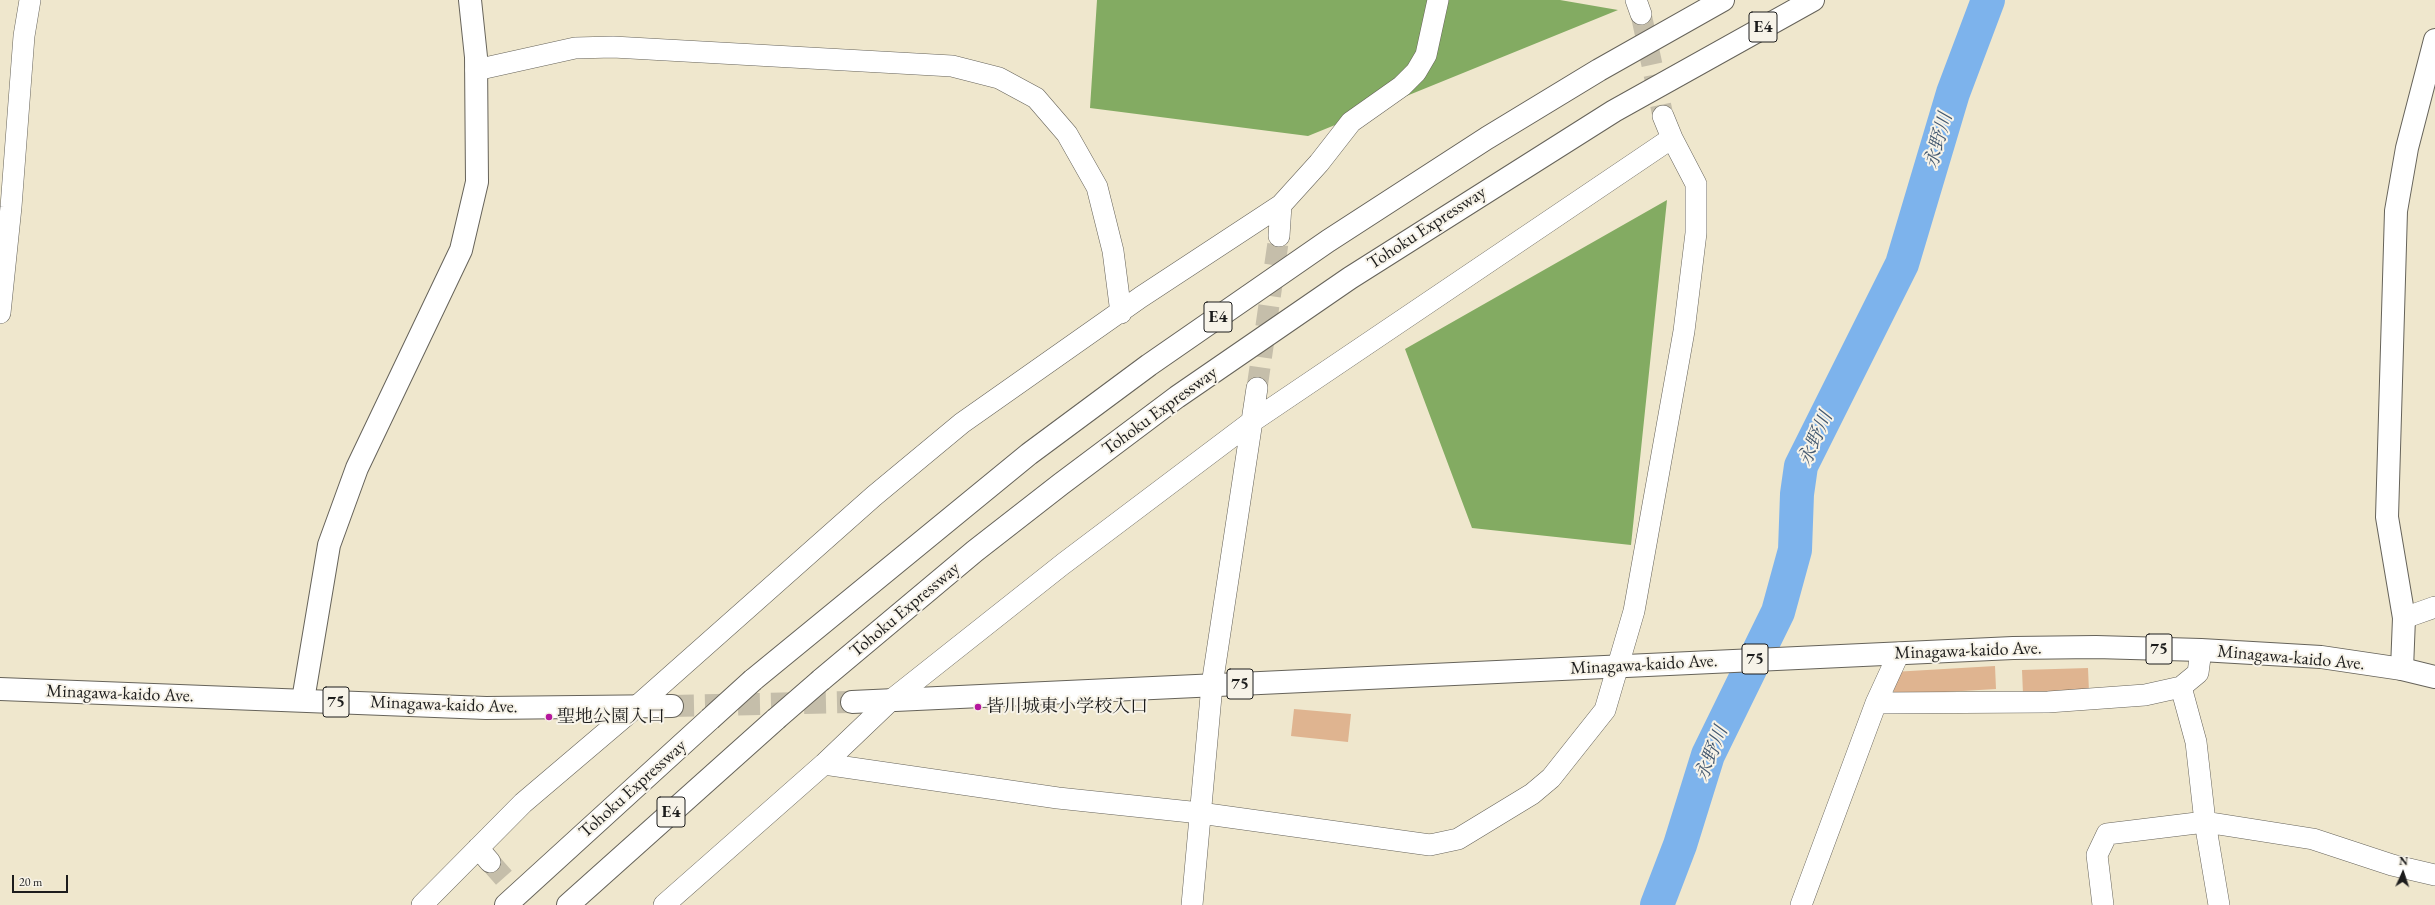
<!DOCTYPE html>
<meta charset="utf-8">
<style>
body{margin:0}
#map{position:relative;width:2435px;height:905px;overflow:hidden;background:#efe7cd;font-family:"EB Garamond",serif}
canvas{display:block}
.north{position:absolute;left:2383px;top:853px;width:40px;height:40px;-webkit-text-stroke:3px #f7f3e8;paint-order:stroke;rotate:3deg;font-size:11px;font-weight:700;line-height:16px;text-align:center;color:#1c1c1c}
.north::after{content:'';display:block;margin:auto;width:14px;height:18px;background:#1c1c1c;clip-path:polygon(50% 0,100% 100%,50% 72%,0 100%)}
.scale{position:absolute;left:12px;top:875px;width:56px;height:18px;box-sizing:border-box;border:2px solid #1c1c1c;border-top:0;padding-left:5px;font-size:12px;line-height:14px;white-space:nowrap;color:#1c1c1c;-webkit-text-stroke:3px #f7f3e8;paint-order:stroke}
</style>
<div id="map">
<canvas width="2435" height="905"></canvas>
<div class="north">N</div>
<div class="scale">20 m</div>
</div>
<script>
const context = document.querySelector('canvas').getContext('2d');
context.lineJoin = 'round';
function paint(path, color) {
  context.fillStyle = color;
  context.fill(path, 'evenodd');
}
function toPath(rows) {
  const path = new Path2D();
  for (const r of rows) {
    path.moveTo(r[0], r[1]);
    for (let i = 2; i < r.length; i += 2) path.lineTo(r[i], r[i + 1]);
  }
  return path;
}
function stroke(path, color, width, dash) {
  context.strokeStyle = color;
  context.lineWidth = width;
  context.lineCap = dash ? 'butt' : 'round';
  context.setLineDash(dash || []);
  context.stroke(path);
}
function drawText(font, color, halo, rows, align = 'center') {
  context.font = font + ' "EB Garamond","Noto Serif JP",serif';
  context.lineWidth = 4;
  context.setLineDash([]);
  context.textBaseline = 'middle';
  context.strokeStyle = halo;
  context.fillStyle = color;
  for (const [text, x, y, turn = 0] of rows) {
    context.save();
    context.translate(x, y);
    context.rotate((+turn || 0) * Math.PI / 180);
    context.textAlign = isNaN(turn) ? turn : align;
    if (halo) context.strokeText(text, 0, 0);
    context.fillText(text, 0, 0);
    context.restore();
  }
}
paint(toPath([
 [1097,0,1560,0,1618,10,1308,136,1090,108],
 [1667,200,1631,545,1472,528,1405,349]
]), '#83ab62');
stroke(toPath([
 [1657,905,1680,845,1708,755,1778,612,1795,550,1797,494,1801,466,1902,264,1953,93,1988,0]
]), '#7db3ec', 34);
paint(toPath([
 [1995,666,1996,689,1894,695,1893,672],
 [2088,668,2089,692,2023,694,2022,670],
 [1294,709,1351,714,1348,742,1291,736]
]), '#dfb490');
stroke(toPath([
 [1641,14,1663,116],
 [1257,388,1279,236],
 [490,862,528,905]
]), '#c5beaa', 21, [21, 10]);
stroke(toPath([
 [672,706,852,702]
]), '#c5beaa', 22, [22, 11]);
const street = toPath([
 [1636,0,1641,14],
 [476,70,575,48,613,47,952,66,999,78,1036,98,1067,134,1097,187,1113,251,1121,313],
 [1279,236,1281,205],
 [0,313,11,207,24,36,30,0],
 [2404,618,2435,607],
 [2201,650,2198,673,2181,687,2196,742,2205,822,2219,905],
 [1899,653,1876,703,2048,702,2145,695,2181,687],
 [824,764,1058,798,1200,813,1430,845,1458,839,1532,794,1551,778,1605,710,1634,611,1684,331,1696,233,1696,184,1672,138],
 [478,848,490,862],
 [422,905,523,803,636,707,874,496,962,423,1141,297,1281,205,1319,163,1351,122,1402,86,1416,72,1426,55,1438,0],
 [664,905,824,764,890,701,1063,564,1250,423,1672,138,1663,116],
 [1192,905,1212,685,1257,388],
 [1801,905,1876,703],
 [2103,905,2097,855,2107,834,2205,822,2313,839,2392,865,2435,875]
]);
const secondary = toPath([
 [2402,669,2404,618,2387,517,2396,211,2407,148,2435,40],
 [303,700,329,545,357,468,461,250,477,182,476,57,470,0]
]);
const primary = toPath([
 [0,689,486,708,672,706],
 [852,702,2013,648,2096,647,2201,650,2321,657,2402,669,2435,677]
]);
const highway = toPath([
 [753,680,1029,454,1149,365,1328,241,1487,138,1599,70,1723,0],
 [821,680,975,551,1061,484,1177,397,1350,278,1614,111,1813,0],
 [506,905,710,719],
 [568,905,776,719]
]);
stroke(street, '#66635a', 22);
stroke(secondary, '#66635a', 24);
stroke(primary, '#66635a', 24);
stroke(highway, '#66635a', 24);
stroke(street, '#fff', 21);
stroke(secondary, '#fff', 22);
stroke(primary, '#fff', 22);
stroke(highway, '#fff', 22);
const highwayBridge = toPath([
 [710,719,753,680],
 [776,719,821,680]
]);
stroke(highwayBridge, '#66635a', 24, []);
stroke(highwayBridge, '#fff', 22);
for (const [x, y, r, color] of [
 [978,707,4,"#b5179e"],
 [549,717,4,"#b5179e"]
]) {
  const dot = new Path2D();
  dot.arc(x, y, r, 0, 2 * Math.PI);
  context.fillStyle = color;
  context.fill(dot);
  stroke(dot, '#f7f3e8', 1.5);
}
for (const [x, y, w] of [
 [1763,27,28],
 [1218,317,28],
 [2159,649,26],
 [1755,659,26],
 [1240,684,26],
 [336,702,26],
 [671,812,28]
]) {
  const box = new Path2D();
  box.roundRect(x - w / 2, y - 15, w, 30, 3);
  context.fillStyle = '#f7f3e8';
  context.fill(box);
  stroke(box, '#1c1c1c', 1);
}
drawText('bold 17px', '#1c1c1c', null, [
 ["E4",1763,27],
 ["E4",1218,317],
 ["75",2159,649],
 ["75",1755,659],
 ["75",1240,684],
 ["75",336,702],
 ["E4",671,812]
]);
drawText('18px', '#1c1c1c', '#f7f3e8', [
 ["Tohoku Expressway",1427,228,-33],
 ["Tohoku Expressway",1160,411,-36],
 ["Tohoku Expressway",905,610,-40],
 ["Minagawa-kaido Ave.",1968,651,-2],
 ["Minagawa-kaido Ave.",2291,658,5],
 ["Minagawa-kaido Ave.",1644,665,-3],
 ["Minagawa-kaido Ave.",120,694,2],
 ["Minagawa-kaido Ave.",444,705,2],
 ["Tohoku Expressway",633,789,-42]
]);
drawText('18px', '#1c1c1c', '#f7f3e8', [
 ["皆川城東小学校入口",986,707],
 ["聖地公園入口",557,717]
], 'left');
drawText('italic 19px', '#43586f', '#f7f3e8', [
 ["永野川",1939,141,-74],
 ["永野川",1816,439,-66],
 ["永野川",1712,754,-68]
]);
</script>
